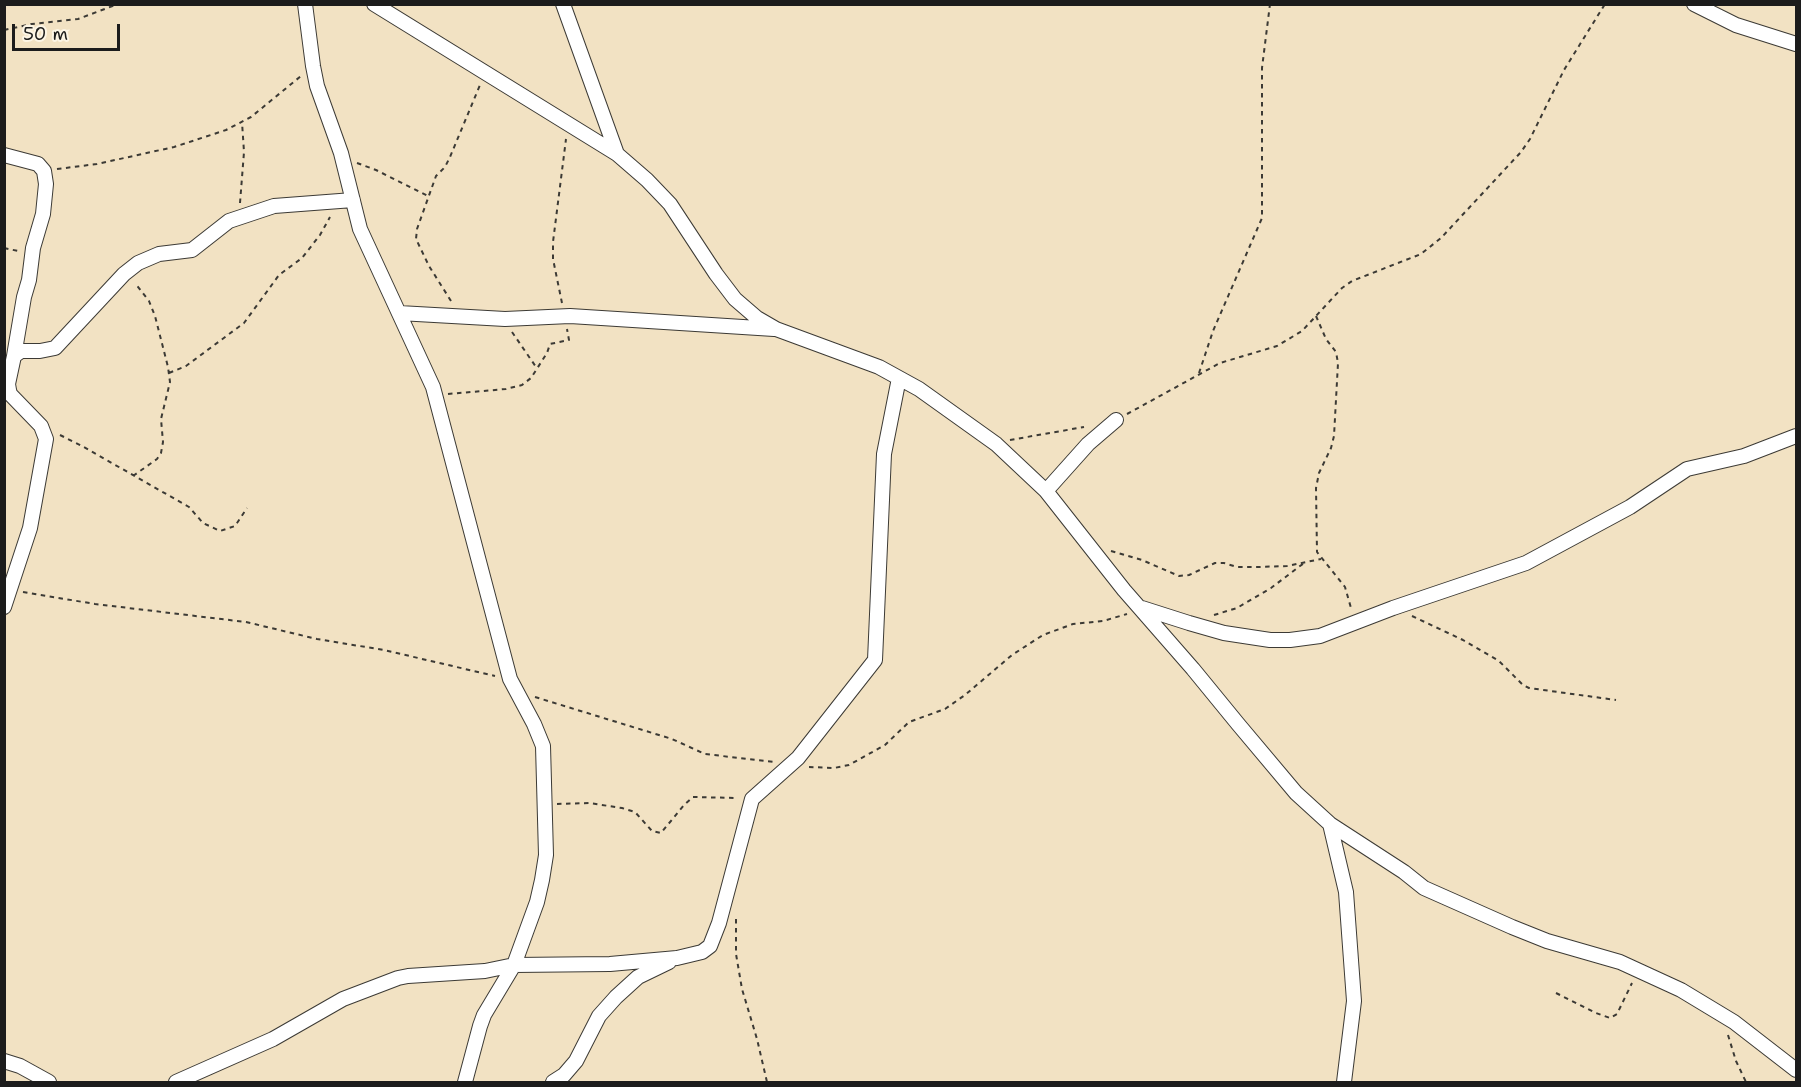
<!DOCTYPE html>
<style>
body{margin:0}
#map{position:relative;width:1801px;height:1087px;overflow:hidden;background:#f2e2c3;font-family:"Shantell Sans",sans-serif}
canvas{display:block}
.frame{position:absolute;inset:0;border:6px solid #1c1c1c;pointer-events:none}
.scale{position:absolute;left:12px;top:24px;width:108px;height:27px;box-sizing:border-box;border:3px solid #1c1c1c;border-top:0;padding-left:8px;font-size:18px;line-height:21px;white-space:nowrap;color:#1c1c1c;-webkit-text-stroke:4px #fcf5e5;paint-order:stroke}
</style>
<div id="map">
<canvas width="1801" height="1087"></canvas>
<div class="frame"></div>
<div class="scale">50 m</div>
</div>
<script>
const context = document.querySelector('canvas').getContext('2d');
context.lineJoin = 'round';
function toPath(rows) {
  const path = new Path2D();
  for (const r of rows) {
    path.moveTo(r[0], r[1]);
    for (let i = 2; i < r.length; i += 2) path.lineTo(r[i], r[i + 1]);
  }
  return path;
}
function stroke(path, color, width, dash) {
  context.strokeStyle = color;
  context.lineWidth = width;
  context.lineCap = dash ? 'butt' : 'round';
  context.setLineDash(dash || []);
  context.stroke(path);
}
const street = toPath([
 [305,4,313,66,317,86,341,153,360,229,433,387,510,679,534,724,543,746,546,855,542,880,537,902,514,965,484,1015,480,1026,465,1082],
 [374,4,617,154,647,180,670,204,716,274,735,299,757,318,776,329,879,367,919,389,996,444,1046,491,1124,590,1193,669,1238,724,1296,793,1330,824,1404,872,1424,888,1512,927,1547,941,1620,962,1681,990,1734,1022,1796,1070],
 [563,4,617,154],
 [1694,4,1736,25,1796,44],
 [4,155,38,164,44,171,46,184,43,214,33,248,29,280,24,297,14,356],
 [399,313,505,319,570,316,774,329],
 [1046,491,1088,444,1116,420],
 [4,607,30,528,46,439,41,426,10,394,9,390,8,384,14,356,21,351,40,351,55,348,124,274,138,263,159,254,192,250,229,221,274,206,353,200],
 [1142,608,1189,623,1224,633,1270,640,1290,640,1320,636,1393,608,1526,563,1630,507,1687,469,1744,456,1796,436],
 [1330,824,1346,892,1354,1001,1344,1082],
 [4,1061,20,1066,49,1082],
 [176,1082,273,1039,343,999,398,978,408,976,485,971,514,965,610,964,677,958,702,952,710,946,719,923,752,799,798,758,875,660,884,454,899,378],
 [553,1082,564,1075,576,1061,599,1016,616,997,638,977,669,962]
]);
stroke(street, '#3c3a35', 16);
stroke(toPath([
 [4,30,32,24,78,19,118,4],
 [357,163,376,170,428,196],
 [57,169,97,164,174,147,226,130,251,117,301,76],
 [240,203,244,152,242,122],
 [4,248,18,251],
 [451,301,429,266,416,239,417,229,436,176,445,167,450,157,480,85],
 [562,303,553,259,553,242,566,139],
 [1316,316,1326,339,1336,352,1338,363,1334,436,1331,448,1319,473,1316,488,1317,552,1345,587,1351,608],
 [512,332,536,367],
 [169,373,186,366,244,323,279,275,302,258,320,235,330,217],
 [1199,373,1213,331,1262,218,1262,68,1270,4],
 [448,394,506,389,522,385,531,378,547,353,550,344,569,340,567,329],
 [1127,414,1220,363,1277,346,1302,331,1342,288,1352,281,1421,254,1441,238,1521,152,1530,139,1564,70,1605,4],
 [60,435,82,446,189,507,203,523,220,531,235,526,247,508],
 [1010,440,1084,427],
 [133,476,157,459,161,453,163,442,161,419,170,382,168,367,155,316,149,301,135,283],
 [1111,551,1142,560,1179,576,1189,575,1215,563,1224,563,1237,567,1257,567,1287,566,1321,559],
 [23,592,95,604,246,622,317,639,384,650,495,676],
 [1214,615,1237,608,1271,588,1304,563],
 [1412,616,1463,640,1499,661,1523,685,1529,688,1616,700],
 [535,697,672,739,705,754,774,762],
 [809,767,834,768,849,765,885,745,909,722,945,709,965,695,1012,655,1043,635,1073,624,1103,621,1127,614],
 [557,804,589,803,622,808,635,812,652,831,661,833,684,805,693,797,737,798],
 [736,919,736,954,742,989,757,1039,767,1082],
 [1556,993,1596,1013,1610,1018,1617,1014,1632,983],
 [1728,1035,1736,1061,1746,1082]
]), '#3c3a35', 2, [4.5, 4.5]);
stroke(street, '#fff', 14);
</script>
